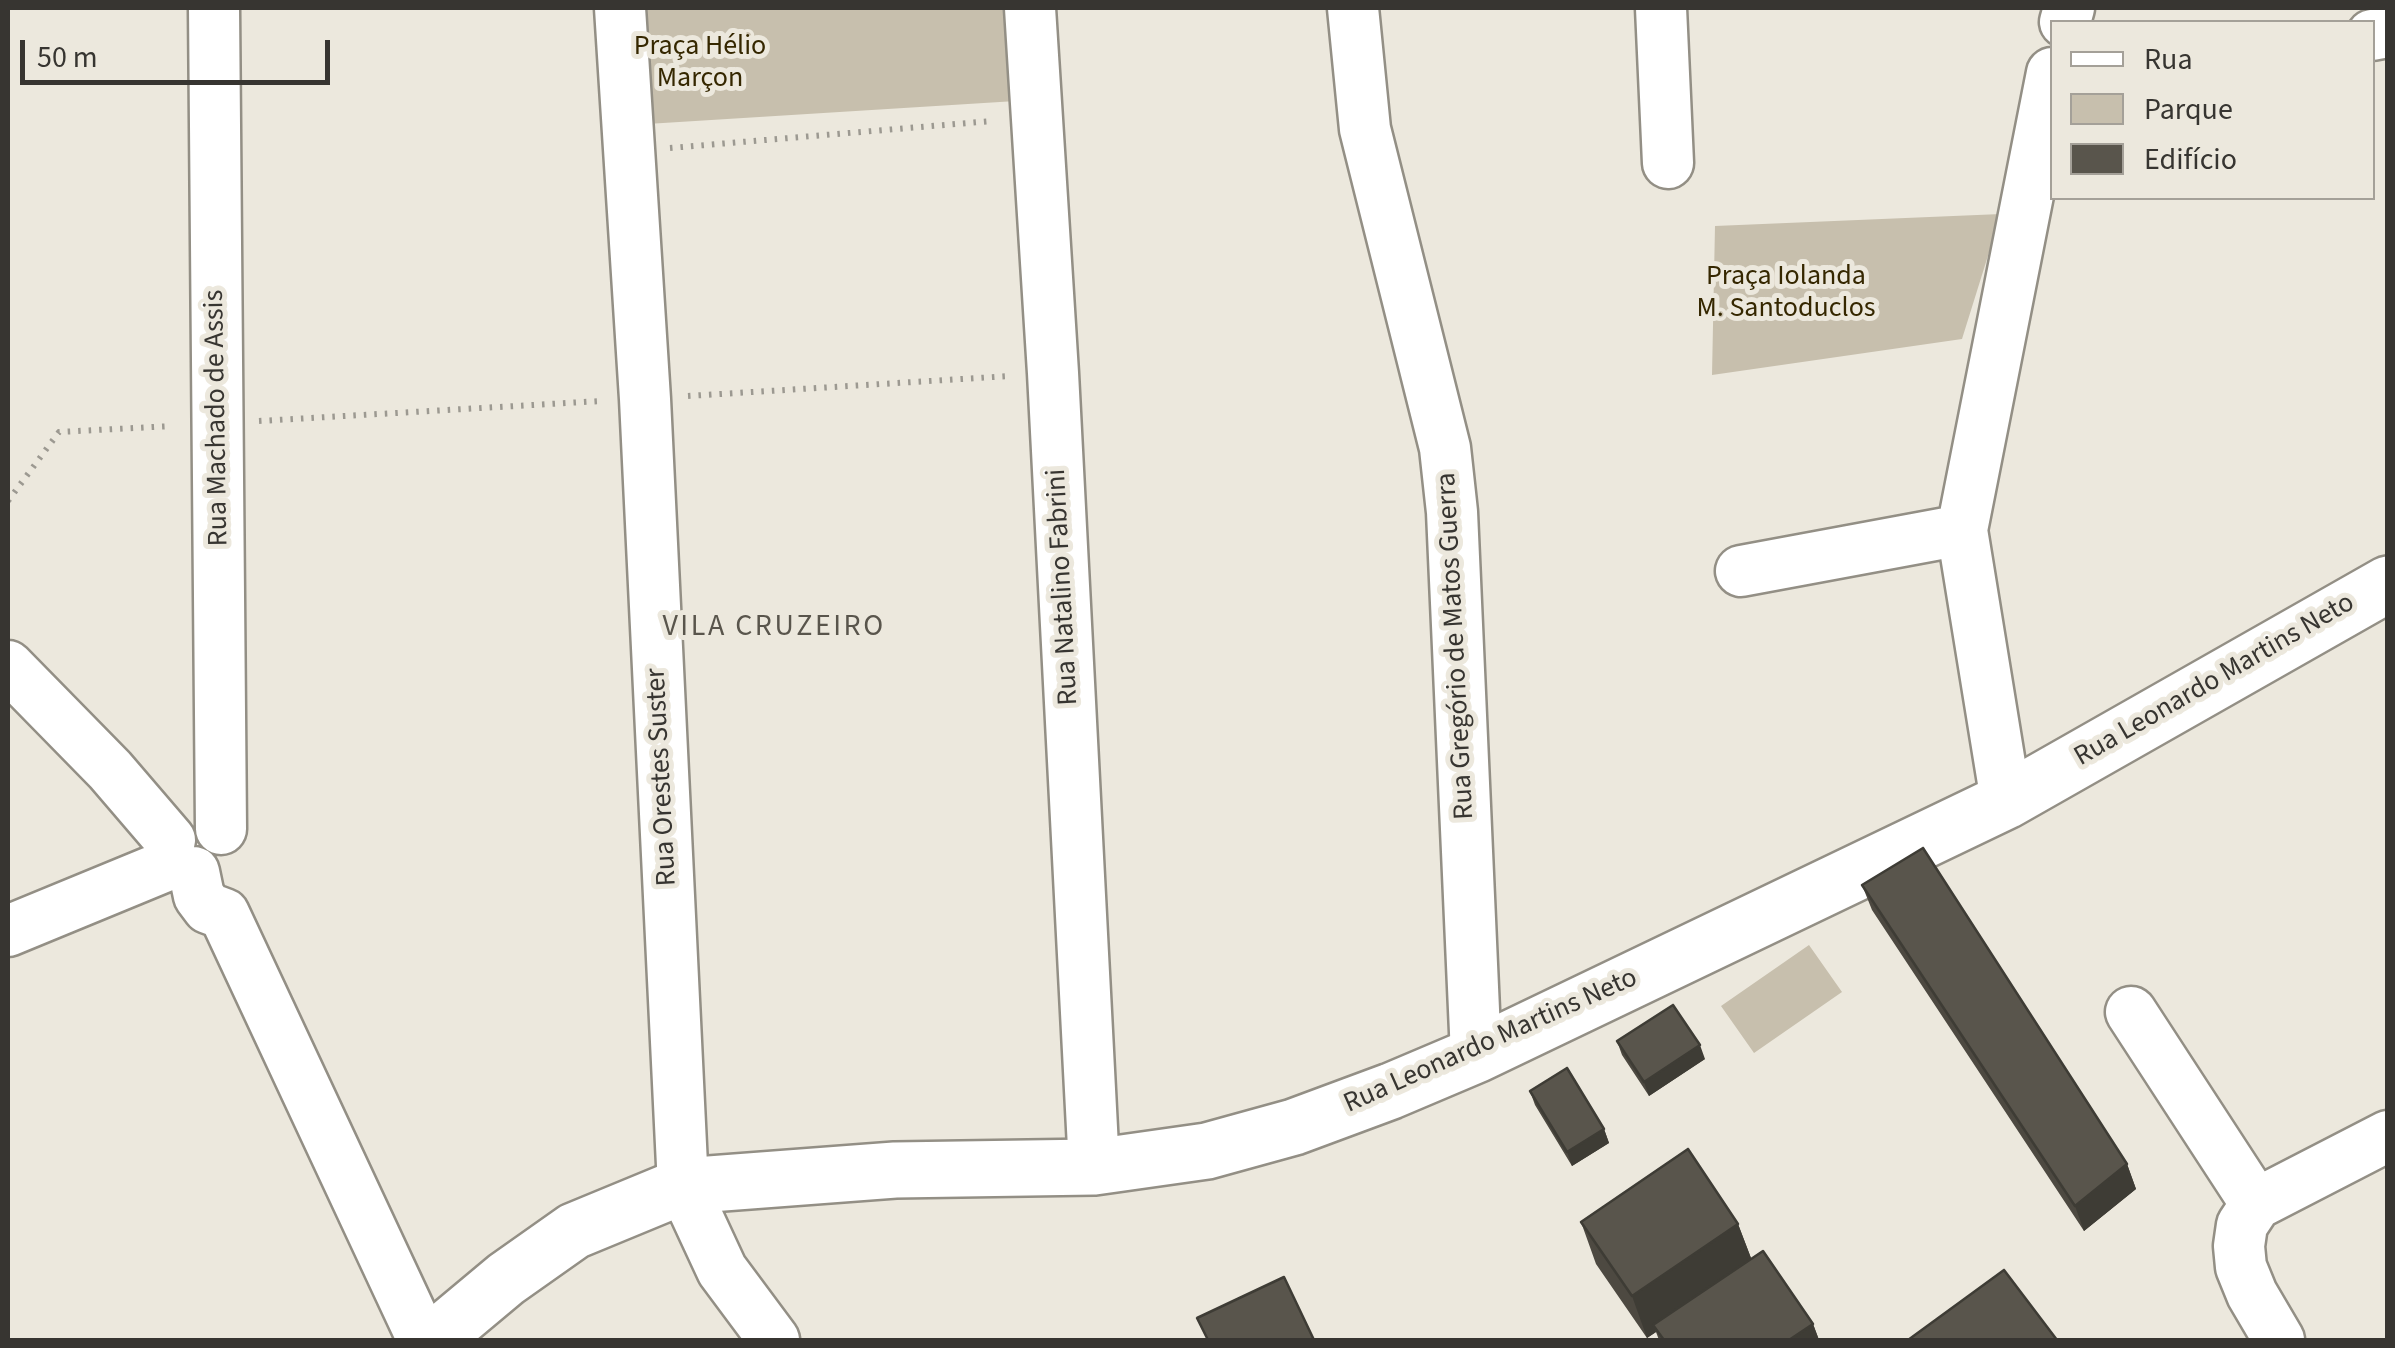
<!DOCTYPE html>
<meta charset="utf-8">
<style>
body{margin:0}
#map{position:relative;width:2395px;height:1348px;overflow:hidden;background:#ece8dd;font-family:"Source Sans 3",sans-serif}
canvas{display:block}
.frame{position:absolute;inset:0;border:10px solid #373531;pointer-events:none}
.legend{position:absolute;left:2050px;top:20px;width:325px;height:180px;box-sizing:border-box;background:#ece8dd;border:2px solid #a4a098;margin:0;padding:12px 18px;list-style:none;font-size:30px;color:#373531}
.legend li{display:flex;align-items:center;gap:20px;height:50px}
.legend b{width:50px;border:2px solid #a4a098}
.scale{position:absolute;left:20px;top:40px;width:310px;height:45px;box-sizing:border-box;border:5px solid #373531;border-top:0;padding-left:12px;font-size:30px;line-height:35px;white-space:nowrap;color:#373531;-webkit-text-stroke:8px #ece8dd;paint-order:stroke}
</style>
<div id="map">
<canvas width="2395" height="1348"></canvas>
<div class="frame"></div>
<ul class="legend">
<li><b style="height:12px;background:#fff"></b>Rua</li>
<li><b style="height:28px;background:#c7bfad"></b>Parque</li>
<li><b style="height:28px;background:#59554c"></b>Edifício</li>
</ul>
<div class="scale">50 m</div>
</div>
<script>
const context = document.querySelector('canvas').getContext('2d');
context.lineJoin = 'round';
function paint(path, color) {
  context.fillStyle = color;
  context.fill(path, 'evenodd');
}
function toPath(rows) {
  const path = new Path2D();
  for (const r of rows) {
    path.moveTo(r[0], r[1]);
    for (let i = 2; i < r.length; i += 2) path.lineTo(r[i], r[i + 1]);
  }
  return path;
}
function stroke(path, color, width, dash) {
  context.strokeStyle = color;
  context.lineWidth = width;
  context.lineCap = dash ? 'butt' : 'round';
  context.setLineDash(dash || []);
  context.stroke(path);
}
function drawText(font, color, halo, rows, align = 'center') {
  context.font = font + ' "Source Sans 3",sans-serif';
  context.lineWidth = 10;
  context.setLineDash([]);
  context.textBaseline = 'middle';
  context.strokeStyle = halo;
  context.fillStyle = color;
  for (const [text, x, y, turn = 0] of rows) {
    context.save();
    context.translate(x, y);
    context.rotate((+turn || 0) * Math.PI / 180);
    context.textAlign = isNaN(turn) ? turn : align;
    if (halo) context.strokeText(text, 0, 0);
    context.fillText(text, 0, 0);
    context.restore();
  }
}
paint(toPath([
 [640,8,1010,8,1016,101,647,124],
 [2001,214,1962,339,1712,375,1715,226],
 [1809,945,1842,992,1754,1053,1721,1006]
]), '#c7bfad');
const minor = toPath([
 [214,8,221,829],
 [620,8,645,399,683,1186,722,1270,774,1340],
 [1030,8,1053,373,1094,1167],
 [1353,8,1365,129,1445,448,1452,512,1476,1055],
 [1661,8,1668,163],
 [2065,22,2069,8],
 [2372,35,2388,32],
 [1741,571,1962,530],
 [8,666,110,770,170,840],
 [2006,801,1962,530,2052,73],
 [194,872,199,896,208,908,224,914,423,1340],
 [8,931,173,863],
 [2131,1012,2256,1204],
 [2279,1340,2252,1294,2241,1267,2239,1246,2242,1225,2256,1204,2388,1136]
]);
const tertiary = toPath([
 [433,1340,506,1279,574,1231,683,1186,895,1170,1094,1167,1207,1151,1294,1127,1391,1091,1476,1055,2006,801,2388,584]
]);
stroke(minor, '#938f85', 55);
stroke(tertiary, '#938f85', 60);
stroke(toPath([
 [670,148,992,121],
 [688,396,1010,376],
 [259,421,601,401],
 [8,501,59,432,172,426]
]), '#9c9991', 6, [2.5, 8]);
stroke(minor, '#fff', 50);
stroke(tertiary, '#fff', 55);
paint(toPath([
 [1862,885,2127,1164,2136,1189,2084,1231,1872,910],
 [1617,1041,1705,1059,1649,1096,1622,1055],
 [1530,1091,1604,1129,1609,1143,1572,1166,1535,1105],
 [1581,1222,1738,1224,1751,1258,1813,1324,1819,1340,1659,1340,1656,1332,1647,1338,1596,1264]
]), '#4d4941');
paint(toPath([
 [1700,1045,1705,1059,1649,1096,1644,1082],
 [1604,1129,1609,1143,1572,1166,1567,1152],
 [2127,1164,2136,1189,2084,1231,2075,1206],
 [1738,1224,1754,1266,1653,1325,1656,1332,1647,1338,1632,1296],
 [1813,1324,1819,1340,1789,1340]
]), '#3e3c35');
const building = toPath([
 [1923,848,2127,1164,2075,1206,1862,885,1923,848],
 [1673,1005,1700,1045,1644,1082,1617,1041,1673,1005],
 [1567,1068,1604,1129,1567,1152,1530,1091,1567,1068],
 [1688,1149,1738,1224,1632,1296,1581,1222,1688,1149],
 [1763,1251,1813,1324,1789,1340,1664,1340,1653,1325,1763,1251],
 [2004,1270,2057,1340,1908,1340,2004,1270],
 [1284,1277,1314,1340,1208,1340,1197,1318,1284,1277]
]);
paint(building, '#59554c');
stroke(building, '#3e3c35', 2.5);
drawText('28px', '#352700', '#ece8dd', [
 ["Praça Hélio",700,48],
 ["Marçon",700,80],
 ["Praça Iolanda",1786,278],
 ["M. Santoduclos",1786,310]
]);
drawText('28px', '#373531', '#ece8dd', [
 ["Rua Machado de Assis",218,418,-91],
 ["Rua Natalino Fabrini",1064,587,-93],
 ["Rua Gregório de Matos Guerra",1457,646,-93],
 ["Rua Leonardo Martins Neto",2215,681,-30],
 ["Rua Orestes Suster",663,777,-93],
 ["Rua Leonardo Martins Neto",1491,1042,-24]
]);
context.letterSpacing = '2.5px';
drawText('30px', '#59554c', '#ece8dd', [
 ["VILA CRUZEIRO",774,628]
]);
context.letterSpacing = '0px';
</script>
